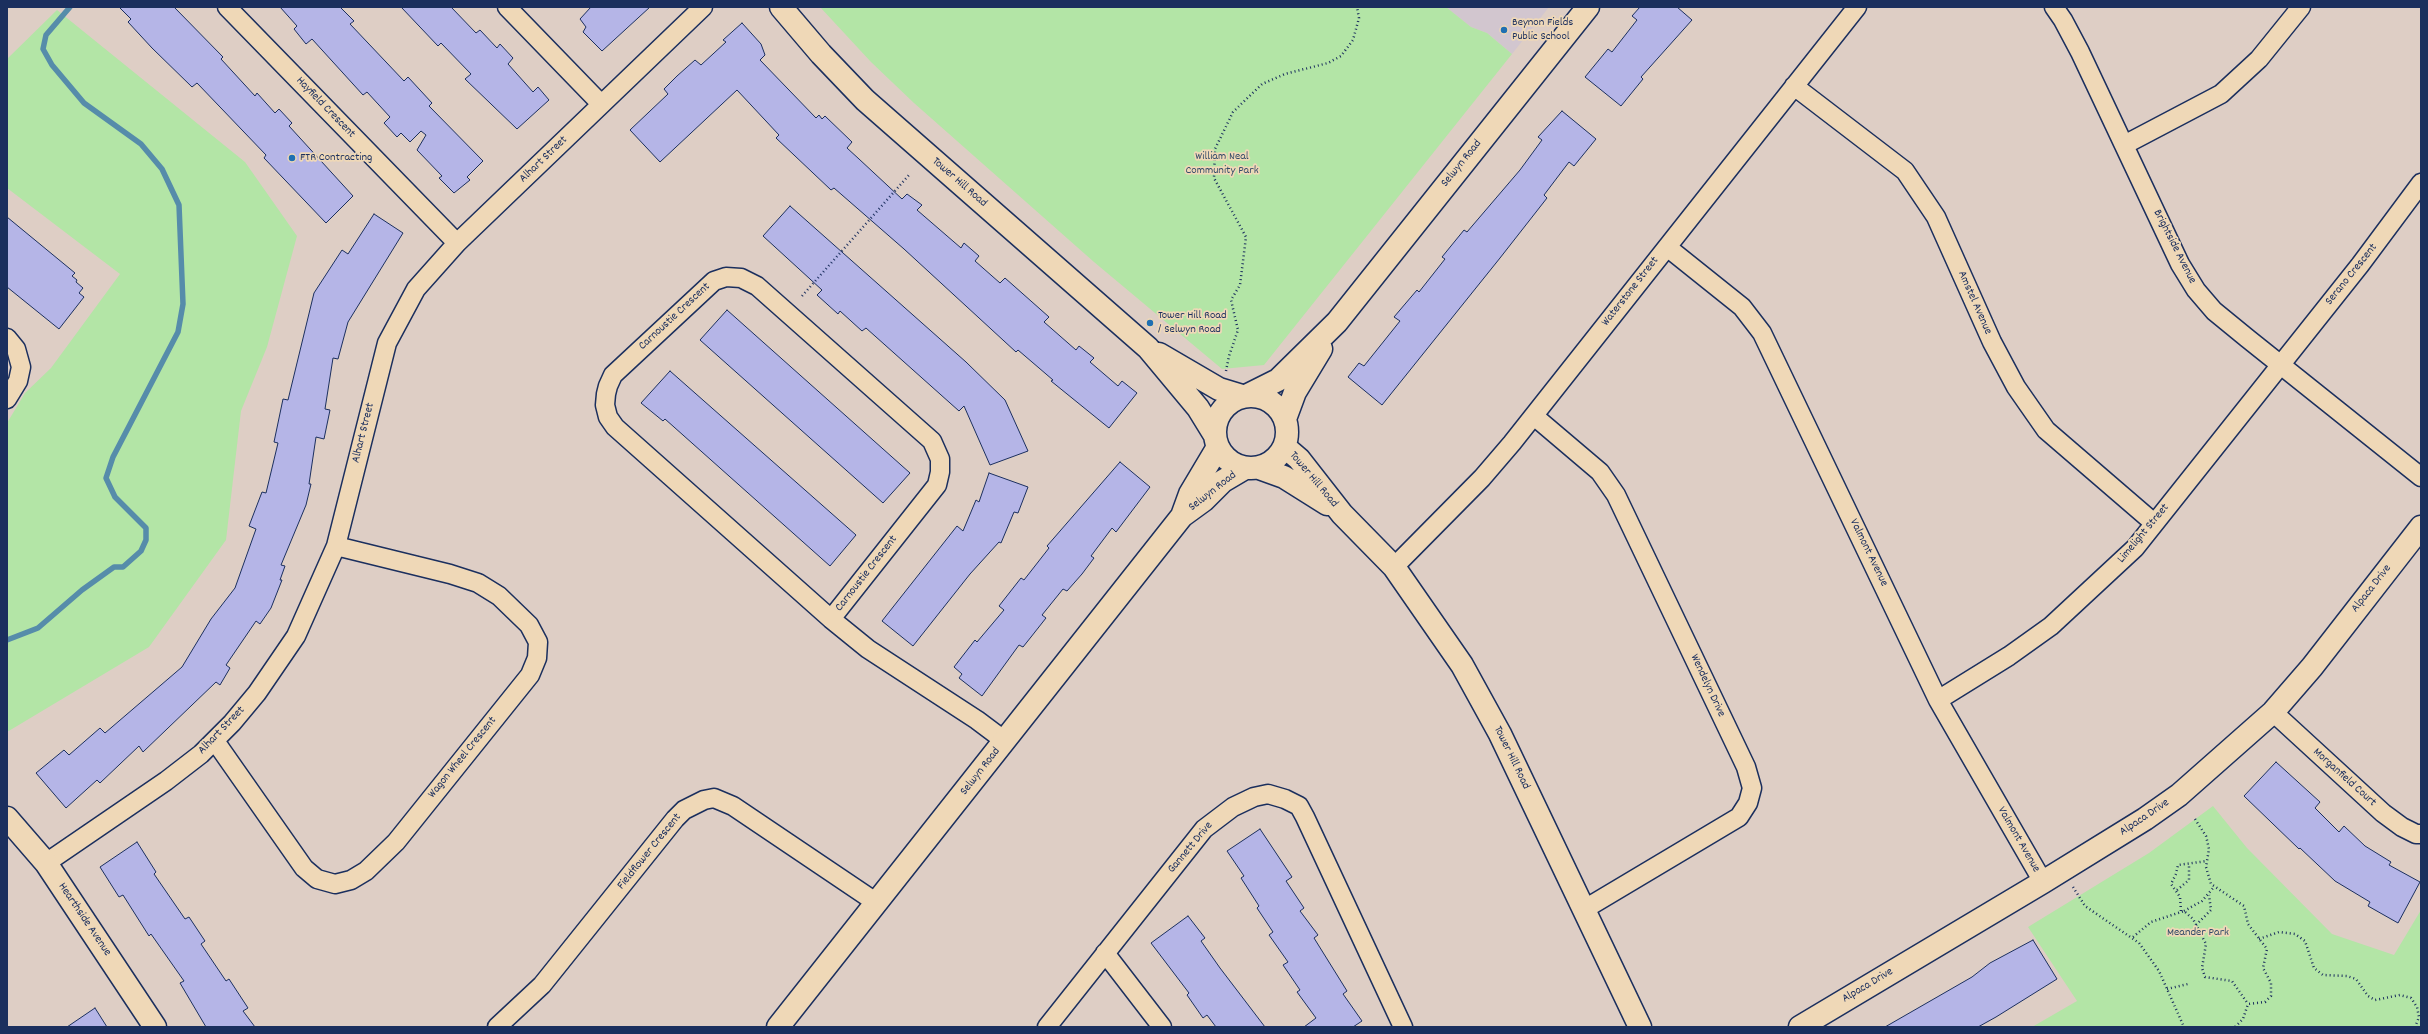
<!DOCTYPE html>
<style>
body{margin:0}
#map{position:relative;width:2428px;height:1034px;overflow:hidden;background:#decec5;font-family:Dekko,sans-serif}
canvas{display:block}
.frame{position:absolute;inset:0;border:8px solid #1b2f5e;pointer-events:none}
</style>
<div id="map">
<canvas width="2428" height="1034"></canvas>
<div class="frame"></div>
</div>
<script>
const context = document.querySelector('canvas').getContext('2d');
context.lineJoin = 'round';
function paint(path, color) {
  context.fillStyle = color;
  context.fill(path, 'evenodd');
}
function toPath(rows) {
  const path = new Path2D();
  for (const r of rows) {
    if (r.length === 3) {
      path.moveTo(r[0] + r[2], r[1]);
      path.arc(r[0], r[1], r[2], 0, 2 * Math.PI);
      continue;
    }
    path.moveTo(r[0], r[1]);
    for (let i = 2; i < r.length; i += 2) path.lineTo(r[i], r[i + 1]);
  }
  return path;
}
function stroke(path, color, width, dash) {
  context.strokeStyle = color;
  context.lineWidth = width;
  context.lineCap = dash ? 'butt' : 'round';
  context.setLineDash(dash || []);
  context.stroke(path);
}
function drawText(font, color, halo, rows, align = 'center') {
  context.font = font + ' Dekko,sans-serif';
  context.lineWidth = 3.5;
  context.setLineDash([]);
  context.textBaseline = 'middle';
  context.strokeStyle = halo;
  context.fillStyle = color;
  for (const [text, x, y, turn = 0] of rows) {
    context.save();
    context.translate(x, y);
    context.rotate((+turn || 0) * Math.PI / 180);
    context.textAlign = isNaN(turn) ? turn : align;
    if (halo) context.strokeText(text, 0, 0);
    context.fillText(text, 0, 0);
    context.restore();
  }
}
paint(toPath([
 [1446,7,1549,7,1512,54,1487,33,1471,27]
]), '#d2c6cf');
paint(toPath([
 [820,7,1446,7,1471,27,1487,33,1512,54,1264,365,1222,369,1094,262,914,103,871,62],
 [57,10,245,162,297,236,267,347,241,411,226,540,149,647,7,732,7,423,25,393,51,368,120,274,7,188,7,59],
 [2213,806,2247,848,2332,934,2394,955,2421,910,2421,1027,2032,1027,2077,1001,2028,927,2149,853]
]), '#b3e5a6');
stroke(toPath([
 [7,640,38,628,82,590,114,567,123,567,141,551,146,540,146,528,115,497,106,478,113,457,178,332,183,304,179,205,162,169,141,144,84,103,52,65,43,49,46,35,70,7]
]), '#568caa', 5.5);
const building = toPath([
 [119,7,174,7,223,57,221,59,255,96,257,93,275,113,279,109,292,123,289,126,353,196,326,223,264,158,266,155,197,83,192,87,152,48,128,22,131,19,119,7],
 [280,7,340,7,354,21,350,24,404,81,408,77,432,103,429,106,483,161,467,177,470,180,454,193,439,178,442,176,417,150,426,135,421,131,410,142,401,133,397,137,384,123,390,117,367,92,363,95,312,39,306,44,294,29,297,26,280,7],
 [401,7,451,7,476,33,480,30,497,48,500,44,513,58,508,64,533,92,538,87,549,100,517,129,465,79,471,74,441,43,438,46,401,7],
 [591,7,650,7,602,51,583,32,586,27,580,19,591,7],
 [1640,7,1677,7,1692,20,1641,77,1643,79,1621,106,1585,77,1608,49,1612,52,1637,20,1632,16,1640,7],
 [742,23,761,44,765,55,760,60,816,118,819,115,822,119,825,116,852,142,847,148,859,159,902,199,907,194,922,205,917,210,961,248,964,243,979,256,975,261,1000,283,1005,278,1049,317,1044,322,1076,350,1079,346,1094,358,1090,362,1118,386,1122,381,1137,393,1109,428,1051,381,1053,380,1018,350,1016,352,904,249,834,188,831,190,776,138,779,135,737,90,660,162,630,130,668,94,664,89,677,76,695,60,701,65,726,42,723,40,742,23],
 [1562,111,1596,139,1574,166,1569,162,1544,195,1547,198,1500,258,1382,405,1348,377,1359,363,1364,366,1400,321,1394,317,1417,290,1419,292,1445,259,1442,257,1464,230,1467,232,1520,170,1542,140,1538,137,1562,111],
 [790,206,966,362,1005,400,1028,451,990,465,964,406,959,411,866,328,862,331,840,311,838,314,817,295,822,290,763,236,790,206],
 [374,214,403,233,348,322,338,359,333,358,325,409,330,410,324,439,316,437,309,484,311,484,306,505,281,565,285,566,280,580,282,580,271,608,260,624,256,621,226,665,230,668,220,685,216,682,143,752,139,746,100,783,97,780,66,808,36,773,64,750,69,755,100,728,105,733,182,667,211,619,235,588,256,529,249,526,262,492,266,493,278,443,274,442,283,399,288,400,314,293,342,250,348,254,374,214],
 [7,217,75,273,72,276,77,280,76,282,83,288,79,293,84,297,59,329,7,287,7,217],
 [727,310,910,473,883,503,700,340,727,310],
 [670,371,856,535,830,566,665,419,663,421,641,403,670,371],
 [1120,462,1150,487,1116,532,1112,528,1091,556,1094,558,1082,574,1067,591,1063,589,1042,615,1046,618,1031,637,1023,647,1019,645,982,696,959,678,962,674,954,667,975,640,977,642,1004,610,999,606,1021,578,1024,580,1049,548,1047,546,1120,462],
 [989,473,1028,487,1018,513,1014,512,1001,543,999,542,970,574,913,646,882,621,957,526,963,531,976,500,979,502,989,473],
 [2276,762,2320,802,2315,808,2339,832,2344,826,2365,846,2391,862,2389,865,2420,882,2398,923,2368,906,2370,902,2335,881,2300,848,2299,849,2244,796,2276,762],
 [1260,829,1292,877,1286,881,1304,908,1300,911,1318,935,1314,938,1347,991,1343,994,1362,1021,1353,1027,1304,1027,1316,1018,1297,992,1300,990,1283,965,1288,962,1269,935,1273,932,1257,908,1259,906,1241,878,1244,876,1227,851,1260,829],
 [137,842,156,872,154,874,185,919,189,917,205,941,201,944,226,981,229,979,248,1008,243,1011,255,1027,206,1027,180,983,184,981,151,934,149,936,123,895,119,897,100,867,137,842],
 [1188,916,1205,938,1201,941,1220,968,1265,1027,1216,1027,1207,1015,1203,1018,1187,995,1189,993,1151,943,1188,916],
 [2033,940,2057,979,1996,1017,1978,1027,1885,1027,1972,977,1990,963,2033,940],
 [95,1008,107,1027,67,1027,95,1008]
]);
paint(building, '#b5b5e7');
stroke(building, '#1b2f5e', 1);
const street = toPath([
 [227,7,457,243],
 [507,7,601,104],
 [2054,7,2063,20,2080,52,2180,264,2196,290,2214,311,2247,338,2421,477],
 [1794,86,1905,171,1936,217,1992,342,2016,387,2046,430,2154,523],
 [2124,145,2221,94,2259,59,2301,7],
 [1667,247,1742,307,1762,333,1938,700,2043,882],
 [7,338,16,349,21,367,18,381,7,399],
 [1534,416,1600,472,1616,495,1746,767,1752,788,1748,803,1739,817,1583,910],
 [1394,567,1482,478,1512,443,1857,7],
 [831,619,937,485,940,472,940,459,932,441,757,286,741,278,726,277,714,281,613,375,608,386,606,394,605,405,608,417,615,427,831,619,868,649,977,720,1005,741],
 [1938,700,2009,656,2051,626,2135,548,2360,265,2421,183],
 [2273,712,2383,813,2402,827,2416,834,2421,834],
 [215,741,304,868,317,879,335,884,351,880,366,871,396,842,530,675,537,658,538,642,529,625,499,596,478,583,450,574,336,546],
 [46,863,166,781,201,754,232,723,257,693,296,636,336,546,387,343,416,289,457,243,703,7],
 [1105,953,1162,1027],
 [497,1027,542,985,675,819,684,810,704,800,714,798,733,806,877,903],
 [1047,1027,1204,829,1233,807,1254,797,1268,794,1285,799,1299,806,1305,817,1403,1027]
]);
const secondary = toPath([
 [781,7,821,54,865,100,1148,348,1198,408,1214,434],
 [1159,354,1219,389,1242,396],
 [1248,395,1278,380,1337,322,1588,7],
 [1251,432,36],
 [1285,419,1295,392,1321,349],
 [1285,447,1299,459,1342,514,1394,567,1462,665,1500,734,1640,1027],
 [1259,468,1284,477,1327,504],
 [1182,516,1190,494,1218,447],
 [7,818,46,863,155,1027],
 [778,1027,1182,516,1204,500,1223,481,1245,468],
 [1800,1027,2043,882,2145,819,2179,795,2273,712,2312,667,2421,527]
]);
stroke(street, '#1b2f5e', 21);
stroke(secondary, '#1b2f5e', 25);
stroke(toPath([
 [802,296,909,175],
 [1226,371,1229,356,1238,330,1231,300,1240,285,1246,237,1214,178,1215,149,1233,112,1262,84,1285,74,1328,63,1341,56,1353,40,1359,18,1357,7],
 [2195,819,2206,836,2209,849,2206,867,2211,884,2244,906,2248,924,2267,949,2263,968,2271,983,2271,996,2265,1002,2248,1004,2243,1019,2235,1027],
 [2073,887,2085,906,2139,943,2159,971,2184,1027],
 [2177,890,2189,880,2189,865],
 [2181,911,2180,897,2171,884,2176,874,2178,865,2207,861],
 [2184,911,2202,901,2214,887],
 [2196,925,2211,910,2209,895],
 [2133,937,2151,922,2184,911,2193,919,2206,944,2202,968,2205,977,2232,981,2248,1004],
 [2259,939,2279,932,2295,934,2305,941,2314,968,2323,975,2347,976,2356,979,2368,996,2375,1000,2400,995,2411,998,2417,1007,2419,1017,2415,1027],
 [2167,989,2188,984]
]), '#1b2f5e', 2.5, [1, 3]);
stroke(street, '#efd8b7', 18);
stroke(secondary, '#efd8b7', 22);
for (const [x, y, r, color] of [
 [1504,30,4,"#1f6fb2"],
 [292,158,4,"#1f6fb2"],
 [1150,323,4,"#1f6fb2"]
]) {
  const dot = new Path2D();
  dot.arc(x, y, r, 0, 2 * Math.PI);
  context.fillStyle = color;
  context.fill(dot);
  stroke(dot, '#efd8b7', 1.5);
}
drawText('12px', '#1b2f5e', '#efd8b7', [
 ["Beynon Fields",1512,23],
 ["Public School",1512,37],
 ["FTR Contracting",300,158],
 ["Tower Hill Road",1158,316],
 ["/ Selwyn Road",1158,330]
], 'left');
drawText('12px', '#1b2f5e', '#efd8b7', [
 ["Hayfield Crescent",325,108,46],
 ["Alhart Street",544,160,-44],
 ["Selwyn Road",1462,164,-51],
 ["Tower Hill Road",959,183,41],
 ["Brightside Avenue",2174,247,63],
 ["Serano Crescent",2352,275,-51],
 ["Waterstone Street",1631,292,-52],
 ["Amstel Avenue",1974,303,66],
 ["Carnoustie Crescent",675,317,-43],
 ["Alhart Street",364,433,-76],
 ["Tower Hill Road",1313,480,50],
 ["Selwyn Road",1213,492,-38],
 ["Limelight Street",2144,534,-50],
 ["Valmont Avenue",1868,553,64],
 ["Carnoustie Crescent",867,574,-52],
 ["Alpaca Drive",2372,589,-52],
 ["Wendelyn Drive",1707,686,65],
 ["Alhart Street",222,731,-46],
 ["Wagon Wheel Crescent",463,758,-51],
 ["Tower Hill Road",1511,758,64],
 ["Selwyn Road",981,772,-52],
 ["Morganfield Court",2344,778,42],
 ["Alpaca Drive",2145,818,-34],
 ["Valmont Avenue",2018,840,60],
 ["Gannett Drive",1191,848,-50],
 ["Fieldflower Crescent",650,852,-51],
 ["Hearthside Avenue",84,920,56],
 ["Alpaca Drive",1868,986,-31]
]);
drawText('12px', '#324a69', '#efd8b7', [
 ["William Neal",1222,157],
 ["Community Park",1222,171],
 ["Meander Park",2198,933]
]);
</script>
